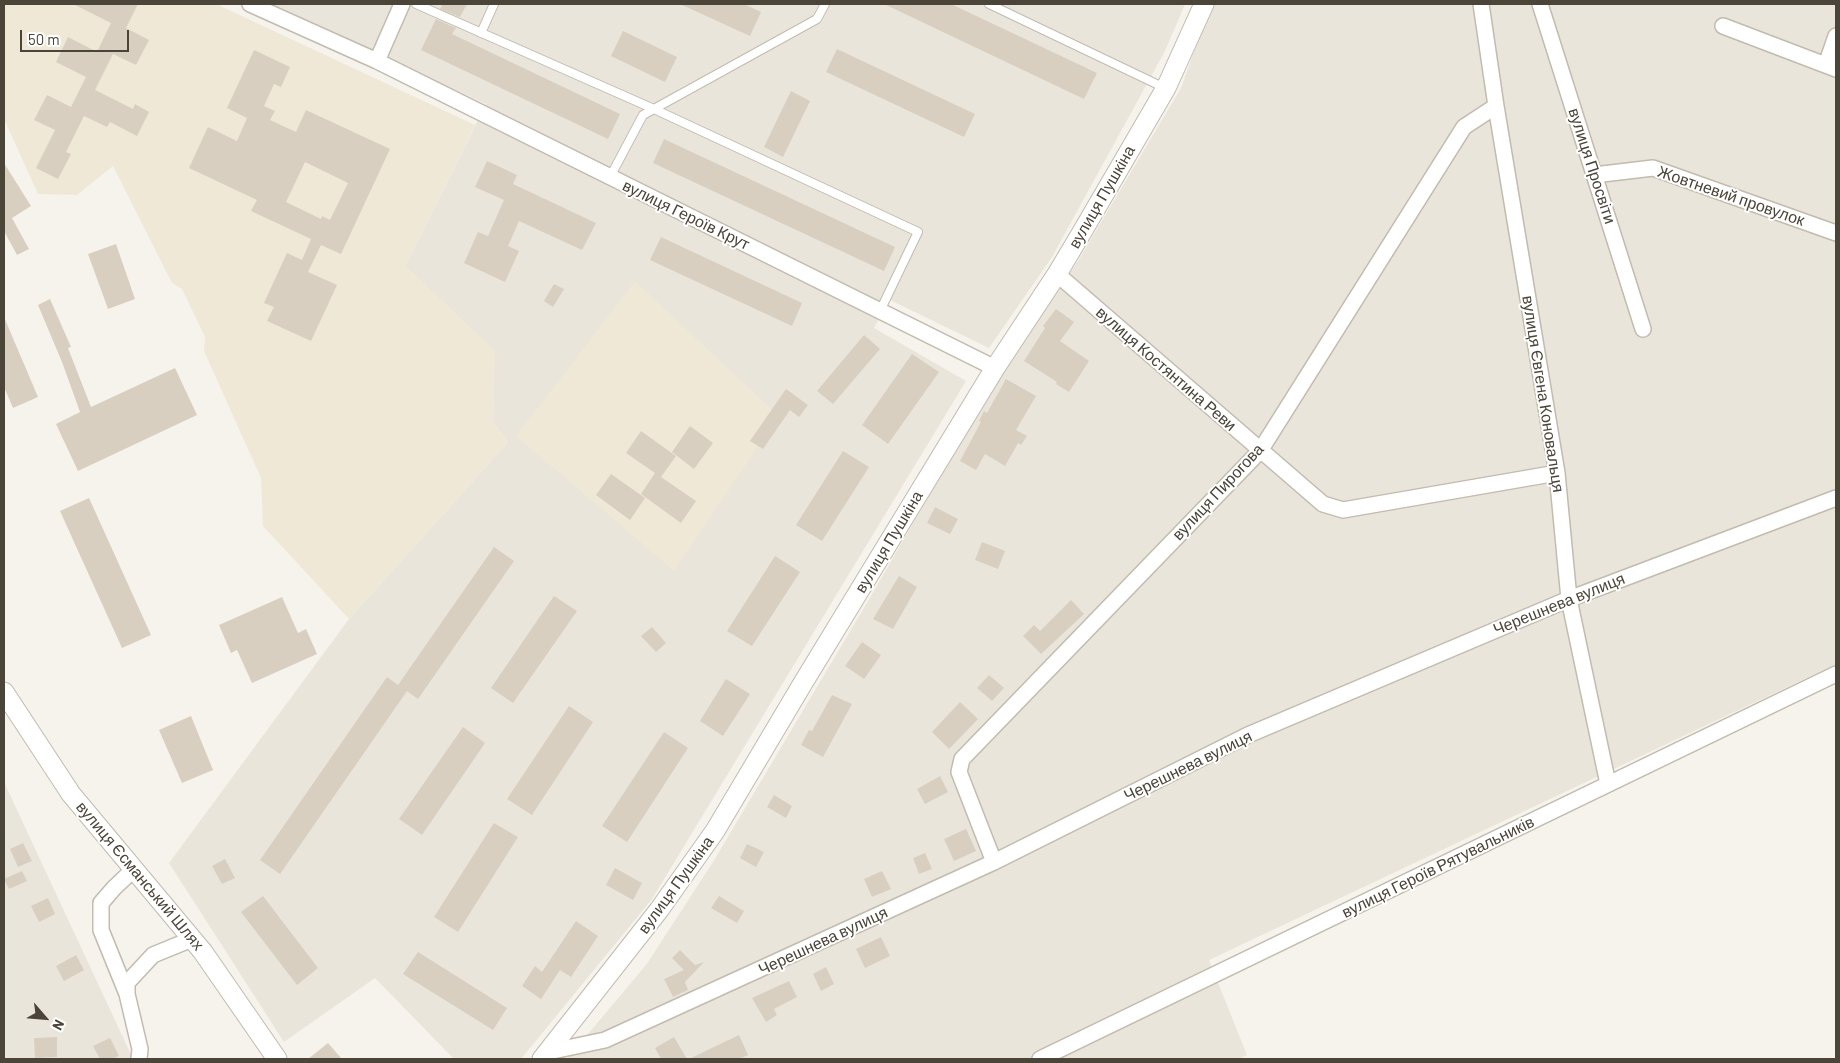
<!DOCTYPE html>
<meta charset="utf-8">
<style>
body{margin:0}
#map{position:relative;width:1840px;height:1063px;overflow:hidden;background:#f6f3ec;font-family:Barlow,sans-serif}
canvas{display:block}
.frame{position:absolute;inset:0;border:5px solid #4b4439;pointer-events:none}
.north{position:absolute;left:20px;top:993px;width:50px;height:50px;-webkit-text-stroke:4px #fff;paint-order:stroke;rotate:117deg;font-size:14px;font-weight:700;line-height:20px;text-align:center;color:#4b4439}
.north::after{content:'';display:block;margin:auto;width:18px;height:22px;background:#4b4439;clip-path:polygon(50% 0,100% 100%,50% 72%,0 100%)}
.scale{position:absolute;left:20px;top:30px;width:109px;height:22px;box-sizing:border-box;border:2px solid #4b4439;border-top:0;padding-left:6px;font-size:15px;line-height:18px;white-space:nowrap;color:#4b4439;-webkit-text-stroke:4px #fff;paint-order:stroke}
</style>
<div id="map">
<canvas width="1840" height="1063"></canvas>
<div class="frame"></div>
<div class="north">N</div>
<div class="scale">50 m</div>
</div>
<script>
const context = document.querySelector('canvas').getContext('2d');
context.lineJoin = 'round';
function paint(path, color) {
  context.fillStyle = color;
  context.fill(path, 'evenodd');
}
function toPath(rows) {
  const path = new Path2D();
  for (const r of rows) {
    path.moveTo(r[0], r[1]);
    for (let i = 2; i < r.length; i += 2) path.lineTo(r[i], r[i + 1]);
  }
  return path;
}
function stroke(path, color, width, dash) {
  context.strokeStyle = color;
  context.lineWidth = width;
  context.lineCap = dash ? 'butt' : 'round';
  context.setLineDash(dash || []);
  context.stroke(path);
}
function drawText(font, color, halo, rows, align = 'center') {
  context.font = font + ' Barlow,sans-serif';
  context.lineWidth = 4;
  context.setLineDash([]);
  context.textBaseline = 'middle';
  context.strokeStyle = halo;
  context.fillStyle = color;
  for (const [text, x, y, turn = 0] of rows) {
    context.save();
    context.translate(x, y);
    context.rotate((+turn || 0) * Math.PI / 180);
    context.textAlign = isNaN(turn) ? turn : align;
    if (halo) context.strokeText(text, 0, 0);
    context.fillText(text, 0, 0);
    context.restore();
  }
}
paint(toPath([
 [268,4,1185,4,1165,51,1052,257,989,348,890,300,874,328,966,381,652,899,521,1059,454,1059,375,978,284,1042,169,863,349,619,508,442,493,422,494,351,405,266,486,104],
 [1211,4,1836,4,1836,664,1209,960,1247,1055,1238,1059,567,1059,646,965,713,862,874,591,993,384,1078,261,1181,88],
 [4,782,133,1059,4,1059]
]), '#eae5da');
paint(toPath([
 [4,4,216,4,475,125,405,266,495,351,493,422,508,442,349,619,263,526,261,478,204,351,205,337,182,289,172,283,113,166,77,195,38,194,4,119],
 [635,281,779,416,674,571,516,436]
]), '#efe8d6');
paint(toPath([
 [73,4,138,4,126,28,149,40,136,65,113,54,95,90,133,109,135,104,149,112,137,136,110,122,107,127,84,116,66,152,71,154,58,179,36,168,55,130,34,120,47,95,71,107,86,77,56,62,68,37,97,52,111,23],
 [443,4,467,4,460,17,440,9],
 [680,4,744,4,761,12,750,36],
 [884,4,951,4,1097,73,1084,99],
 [436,19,456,28,452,34,620,114,608,139,421,50],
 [623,31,677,57,665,82,611,56],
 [837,49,975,114,964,137,826,72],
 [254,50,290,67,281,87,274,84,264,106,275,111,270,120,296,132,306,110,390,149,341,254,321,245,308,272,337,285,311,341,267,321,274,307,264,303,287,253,302,260,311,239,251,211,257,200,189,168,208,127,237,141,247,118,227,108],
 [305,162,348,183,330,220,322,216,321,219,286,202],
 [791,91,810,101,783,157,764,147],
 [664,139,895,247,884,271,653,163],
 [487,161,517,175,513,184,596,223,582,250,519,221,508,246,519,251,505,282,464,263,478,232,488,236,504,200,475,187],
 [4,163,31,206,12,218,29,249,17,255,4,231],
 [661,237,802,303,792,326,650,260],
 [116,244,135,299,108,309,88,254],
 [554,284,564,289,553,307,544,301],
 [50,299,71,347,68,348,91,407,175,368,197,415,78,471,56,424,80,412,62,362,38,305],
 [1056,309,1074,322,1060,341,1089,361,1069,392,1056,384,1057,382,1024,361,1045,328,1043,326],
 [4,317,38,397,13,408,4,387],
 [864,335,880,349,833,404,817,391],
 [912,354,939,372,888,444,862,425],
 [1006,379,1036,396,1016,430,1027,436,1021,445,1018,443,1005,466,985,454,976,470,960,461,981,422,979,421,984,411,987,413],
 [786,389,808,405,799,417,790,410,763,449,750,441],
 [690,426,713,443,694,469,672,452],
 [641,431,676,456,661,477,696,501,681,523,641,494,655,473,626,453],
 [843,451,869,467,822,541,796,525],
 [611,474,645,498,630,520,596,495],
 [89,498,151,635,122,648,60,511],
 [935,507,958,519,950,534,927,523],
 [982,542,1005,551,998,569,975,560],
 [494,547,514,561,418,699,407,691,280,874,260,860,387,677,398,685],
 [775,556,800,572,752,646,727,631],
 [899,576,917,587,893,629,873,619],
 [554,596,577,611,513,703,491,688],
 [282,597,298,633,306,629,317,654,252,683,237,650,231,653,219,625],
 [1071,600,1084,614,1041,654,1023,636,1034,625,1040,631],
 [652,627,666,643,656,652,641,636],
 [862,642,881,655,864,679,845,666],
 [989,675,1004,688,992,701,977,688],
 [726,679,750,694,723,736,700,721],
 [832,695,852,704,823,757,801,745,809,730,812,731],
 [960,702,978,719,949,749,932,732],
 [569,706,593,722,532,815,507,799],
 [191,716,213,770,182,783,159,730],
 [463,727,485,743,422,835,399,819],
 [664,732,688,748,627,842,602,826],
 [940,776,948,792,925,804,917,789],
 [774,795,792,806,786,818,767,807],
 [494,823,518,837,458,932,434,917],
 [966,829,976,851,954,861,944,839],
 [23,843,32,861,18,867,10,849],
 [747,844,764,852,756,867,740,858],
 [925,853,932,869,919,874,913,858],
 [225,859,235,878,222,884,212,866],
 [615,868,642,883,633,900,606,885],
 [22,871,27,881,9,889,4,879],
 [882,871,891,889,872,897,864,879],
 [263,896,318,968,297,985,241,912],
 [719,896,744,911,737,923,711,908],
 [48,898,55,914,39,922,31,906],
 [576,921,598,936,571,977,560,970,541,999,522,986,535,966,542,972],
 [881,937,890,956,865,968,856,949],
 [680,950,695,965,704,962,685,982,688,990,673,997,664,979,684,970,672,958],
 [418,952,507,1008,493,1030,403,974],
 [76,955,84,970,64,981,56,966],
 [826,967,834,984,821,991,813,974],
 [789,981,797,997,774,1009,777,1015,766,1022,752,998],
 [739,1035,748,1055,739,1059,689,1059],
 [57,1037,57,1057,35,1058,34,1038],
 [674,1037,687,1059,661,1059,655,1048],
 [110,1038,119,1056,112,1059,100,1059,93,1046],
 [328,1043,342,1059,308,1059]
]), '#d8cfc1');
const service = toPath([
 [416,4,654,109,918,232,880,311],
 [989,4,1165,88],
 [481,33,494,4],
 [610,177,643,115,817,19,825,4]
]);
const minor = toPath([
 [250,4,377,61,995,368],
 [1481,4,1496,106,1557,473,1569,599,1608,784],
 [1540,4,1643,329],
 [1723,26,1836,69],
 [377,61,402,4],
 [1826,65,1836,36],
 [1594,175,1653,168,1836,233],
 [1057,274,1323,504,1343,510,1557,473],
 [994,862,959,772,962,759,1260,451,1464,127,1496,106],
 [127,994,101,930,101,903,114,888,134,869],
 [548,1052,605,1040,994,862,1248,735,1569,599,1836,498],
 [139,1059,140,1049,127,994,127,983,153,955,192,939],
 [1040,1059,1836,674]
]);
const tertiary = toPath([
 [4,692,71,794,203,952,277,1059],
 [542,1059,659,910,715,831,803,683,995,368,1057,274,1085,227,1166,88,1204,4]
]);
stroke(service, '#c2bbae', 10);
stroke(minor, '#c2bbae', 18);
stroke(tertiary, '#c2bbae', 21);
stroke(service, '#fff', 8);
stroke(minor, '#fff', 15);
stroke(tertiary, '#fff', 19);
drawText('16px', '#4b4439', '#fff', [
 ["вулиця Просвіти",1592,166,72],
 ["Жовтневий провулок",1731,196,19],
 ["вулиця Пушкіна",1102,197,-60],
 ["вулиця Героїв Крут",686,215,26],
 ["вулиця Костянтина Реви",1166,369,41],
 ["вулиця Євгена Коновальця",1543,394,81],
 ["вулиця Пирогова",1218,492,-47],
 ["вулиця Пушкіна",889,542,-59],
 ["Черешнева вулиця",1559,604,-22],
 ["Черешнева вулиця",1188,766,-26],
 ["вулиця Героїв Рятувальників",1438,867,-26],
 ["вулиця Єсманський Шлях",140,876,50],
 ["вулиця Пушкіна",676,885,-54],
 ["Черешнева вулиця",823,941,-25]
]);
</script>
